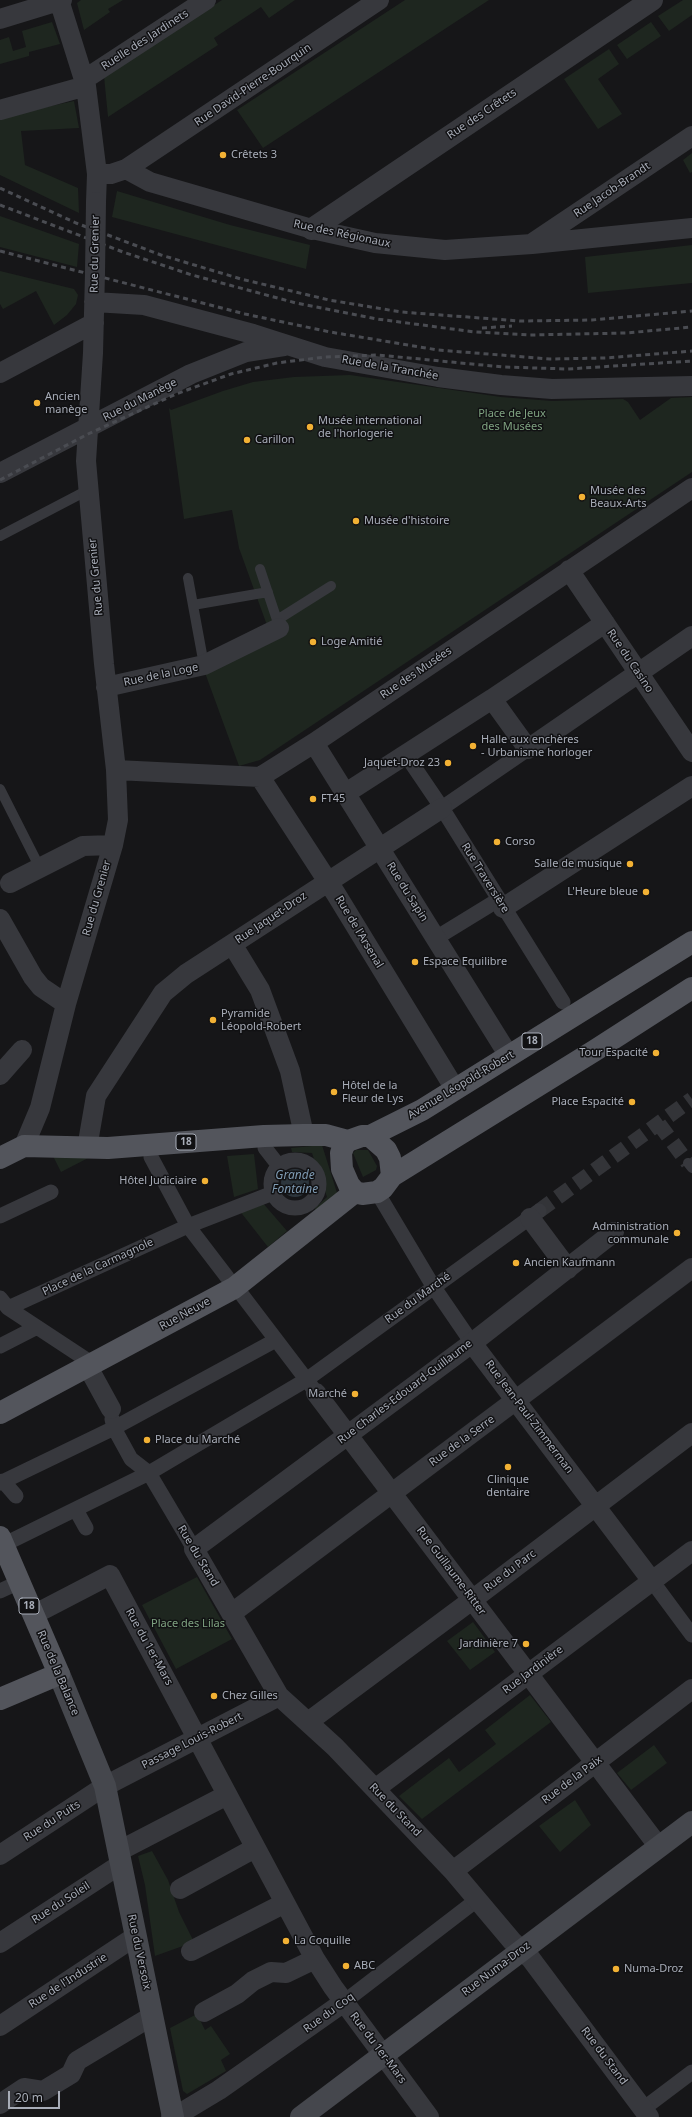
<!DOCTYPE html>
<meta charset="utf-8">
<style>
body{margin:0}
#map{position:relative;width:692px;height:2117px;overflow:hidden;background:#161618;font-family:"Noto Sans",sans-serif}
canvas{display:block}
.scale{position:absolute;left:8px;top:2091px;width:52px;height:18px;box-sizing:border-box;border:2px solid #a8adb8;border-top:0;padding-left:5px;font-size:12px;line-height:14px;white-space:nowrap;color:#a8adb8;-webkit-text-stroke:3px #111113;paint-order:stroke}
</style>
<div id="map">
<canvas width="692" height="2117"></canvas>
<div class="scale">20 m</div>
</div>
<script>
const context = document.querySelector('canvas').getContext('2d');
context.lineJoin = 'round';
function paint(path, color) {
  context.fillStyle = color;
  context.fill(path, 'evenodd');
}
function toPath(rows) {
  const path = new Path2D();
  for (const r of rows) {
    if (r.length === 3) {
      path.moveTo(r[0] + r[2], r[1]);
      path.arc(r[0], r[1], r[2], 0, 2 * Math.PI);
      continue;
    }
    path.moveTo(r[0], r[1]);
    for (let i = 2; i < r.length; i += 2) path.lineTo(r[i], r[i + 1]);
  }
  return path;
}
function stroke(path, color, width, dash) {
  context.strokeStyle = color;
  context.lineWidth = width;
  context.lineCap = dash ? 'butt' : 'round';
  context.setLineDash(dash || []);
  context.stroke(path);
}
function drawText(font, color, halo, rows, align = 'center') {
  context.font = font + ' "Noto Sans",sans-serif';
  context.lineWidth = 3;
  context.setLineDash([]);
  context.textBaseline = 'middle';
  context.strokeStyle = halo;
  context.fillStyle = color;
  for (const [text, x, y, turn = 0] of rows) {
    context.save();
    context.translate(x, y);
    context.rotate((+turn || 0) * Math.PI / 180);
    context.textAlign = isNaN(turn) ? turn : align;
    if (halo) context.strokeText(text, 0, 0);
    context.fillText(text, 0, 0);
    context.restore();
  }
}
paint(toPath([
 [81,0,123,0,108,9,110,12,84,30,77,3],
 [222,0,295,0,269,18,261,7,214,38,218,45,108,117,104,76],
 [405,0,489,0,263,148,237,110],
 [683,0,692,0,692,15,669,31,658,16],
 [52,22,60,44,29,52,29,56,0,64,0,40,9,37,13,51,26,47,22,31],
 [651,22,661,36,627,59,617,45],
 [609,49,619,64,598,79,622,114,598,129,564,79],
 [74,101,79,128,21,131,25,165,78,188,79,213,0,175,0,117],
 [692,153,692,172,690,173,683,160],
 [117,191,230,225,310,245,306,269,112,217],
 [0,216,79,244,77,267,0,247],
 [692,245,692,283,588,293,585,257],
 [0,271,74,289,78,295,76,304,67,315,54,325,36,291,3,309,0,304],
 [350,375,501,397,552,401,623,399,628,402,640,420,671,398,692,397,692,472,260,760,239,766,200,659,268,628,239,548,232,510,184,519,169,408,171,410,223,391,253,382,294,377],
 [322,1145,338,1196,316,1215,315,1208,327,1197,312,1153,292,1152,291,1148],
 [356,1150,368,1150,377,1166,376,1170,363,1177,353,1153],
 [52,1154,92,1156,61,1172],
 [254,1154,258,1189,234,1197,227,1156],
 [262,1202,287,1231,268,1247,239,1210],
 [197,1577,232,1639,176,1669,142,1605],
 [473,1622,495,1652,470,1670,447,1641],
 [530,1695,551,1722,422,1819,399,1796,449,1758,459,1772,496,1744,485,1730],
 [654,1745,667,1763,631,1790,617,1773],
 [575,1800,591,1825,560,1852,539,1826],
 [152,1851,168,1880,179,1912,194,1942,155,1956,145,1885,138,1856],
 [197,2014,205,2030,211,2026,230,2054,221,2060,226,2071,187,2094,183,2091,170,2028]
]), '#1e261f');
paint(toPath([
 [295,1183,14]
]), '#2c353c');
stroke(toPath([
 [659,1124,688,1163],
 [539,1211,692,1099]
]), '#333438', 15, [15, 8]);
stroke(toPath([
 [0,536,88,490],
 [260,569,277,620],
 [188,578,204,665],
 [193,605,268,592],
 [279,628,277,620,331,586],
 [0,789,40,868],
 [688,1163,692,1168]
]), '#37383d', 10);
stroke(toPath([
 [406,755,442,808,563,1002],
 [442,808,528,749],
 [436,938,498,900],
 [265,1148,279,1166],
 [151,1157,188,1226,227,1277],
 [295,1184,24],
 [377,1192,433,1286,472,1343],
 [0,1216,51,1192],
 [242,1295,312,1387],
 [0,1298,8,1308,93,1364],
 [8,1308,188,1226,273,1193],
 [0,1346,37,1327],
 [112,1419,114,1428,131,1459,149,1473,194,1549],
 [3,1481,16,1496],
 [0,1483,114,1428,276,1340],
 [76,1510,86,1528],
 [3,1545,149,1473,306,1380,539,1211],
 [652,1581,692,1635],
 [0,1591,13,1585],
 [344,2002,478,1899],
 [643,2109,692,2072]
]), '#37383d', 15);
stroke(toPath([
 [59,0,86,86,97,174,96,202],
 [0,19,62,0],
 [85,79,206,0],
 [0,110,86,86],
 [126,169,379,0],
 [97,174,111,174,126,169,150,182,312,229,375,243,445,250,532,244,692,228],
 [534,242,692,136],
 [94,302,144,305,253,334,325,357,438,377,501,385,552,389,692,386],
 [0,373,94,323],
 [0,473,191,374,246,352,284,346],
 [569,570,692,752],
 [106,687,204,665,279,628],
 [492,699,605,623],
 [314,743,509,1056],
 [116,770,260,777,314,743,692,488],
 [260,777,336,894,455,1089],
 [346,793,492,699,528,749,692,636],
 [10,883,83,846,113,845],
 [503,908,692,786],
 [0,919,33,977,41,987,66,1004],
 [232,944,260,990,290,1071,304,1135],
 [0,1075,22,1050],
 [24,1146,40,1108,66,1004,113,845,118,820,116,770,104,664,86,461,93,353,95,273],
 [87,1148,96,1096,163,993,186,974,442,808],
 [530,1218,568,1269],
 [614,1232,472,1343,194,1549,279,1696,335,1747,375,1789,453,1871,512,1941,531,1959,649,2117],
 [472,1343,652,1581],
 [88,1367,111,1409],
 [316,1393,659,1847],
 [232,1613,692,1268],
 [33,1615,110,1575,315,1959,333,1987,429,2117],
 [308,1722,472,1600,692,1433],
 [375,1789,692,1551],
 [119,1851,227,1795],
 [0,1855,105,1786,279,1696],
 [453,1871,692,1689],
 [180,1889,255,1848],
 [0,1943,121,1864],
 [191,1951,285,1903],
 [204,2012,237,1994,253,1981,271,1972,286,1973,315,1959],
 [0,2026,136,1936],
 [0,2104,24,2088,43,2091,71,2074,77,2061,152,2016],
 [171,2117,184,2111,219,2090,344,2002]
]), '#37383d', 20);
stroke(toPath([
 [312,229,652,0]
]), '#37383d', 22);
stroke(toPath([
 [59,1674,105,1786,173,2117],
 [301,2117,692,1822]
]), '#45474d', 22);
stroke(toPath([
 [370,1136,386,1150,390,1158,392,1176,383,1188,377,1192,362,1194,355,1192,349,1185,342,1169,341,1153,344,1145,348,1141,362,1136,370,1136,422,1110,692,942],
 [0,1158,24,1146,108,1148,264,1136,304,1135,326,1135,348,1141],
 [392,1176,594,1051,692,988],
 [0,1413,234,1288,355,1192],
 [0,1537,59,1674,0,1699]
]), '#53555c', 22);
stroke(toPath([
 [0,188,76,223,161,255,241,279,329,300,401,312,520,321,592,320,692,311],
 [0,205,123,252,192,275,296,303,377,319,475,332,530,335,626,333,692,327],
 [0,251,245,314,330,332,438,350,550,359,606,358,692,351],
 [482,328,512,326],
 [0,480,88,434,176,394,231,374,277,363,325,357,378,355,503,367,568,369,692,361]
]), '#4a4c52', 3, [5, 4]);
stroke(toPath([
 [95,273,96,202]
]), '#37383d', 20);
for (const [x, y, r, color] of [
 [223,155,4,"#f2b134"],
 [37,403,4,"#f2b134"],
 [310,427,4,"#f2b134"],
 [247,440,4,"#f2b134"],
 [582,497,4,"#f2b134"],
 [356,521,4,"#f2b134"],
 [313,642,4,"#f2b134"],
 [473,746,4,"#f2b134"],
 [448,763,4,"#f2b134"],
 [313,799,4,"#f2b134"],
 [497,842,4,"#f2b134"],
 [630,864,4,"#f2b134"],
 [646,892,4,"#f2b134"],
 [415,962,4,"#f2b134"],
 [213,1020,4,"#f2b134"],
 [656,1053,4,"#f2b134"],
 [334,1092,4,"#f2b134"],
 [632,1102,4,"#f2b134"],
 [205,1181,4,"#f2b134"],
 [677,1233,4,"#f2b134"],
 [516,1263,4,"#f2b134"],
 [355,1394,4,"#f2b134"],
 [147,1440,4,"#f2b134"],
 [508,1467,4,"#f2b134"],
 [526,1644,4,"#f2b134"],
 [214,1696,4,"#f2b134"],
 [286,1941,4,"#f2b134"],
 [346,1966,4,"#f2b134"],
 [616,1969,4,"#f2b134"]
]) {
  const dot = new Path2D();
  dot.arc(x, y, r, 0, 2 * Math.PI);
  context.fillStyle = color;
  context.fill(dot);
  stroke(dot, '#111113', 1.5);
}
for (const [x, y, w] of [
 [532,1041,20],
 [186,1142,20],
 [29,1606,20]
]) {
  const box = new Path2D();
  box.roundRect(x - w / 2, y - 8, w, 16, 3);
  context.fillStyle = '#111113';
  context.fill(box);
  stroke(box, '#a8adb8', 1);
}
drawText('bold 10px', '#a8adb8', null, [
 ["18",532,1041],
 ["18",186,1142],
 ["18",29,1606]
]);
drawText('11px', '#a8adb8', '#111113', [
 ["Ruelle des Jardinets",145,40,-33],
 ["Rue David-Pierre-Bourquin",253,85,-34],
 ["Rue des Crêtets",482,114,-34],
 ["Rue Jacob-Brandt",612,190,-34],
 ["Rue des Régionaux",342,234,12],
 ["Rue du Grenier",95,254,-89],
 ["Rue de la Tranchée",390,368,10],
 ["Rue du Manège",140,400,-27],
 ["Rue du Grenier",96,577,-95],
 ["Rue du Casino",630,661,56],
 ["Rue des Musées",416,673,-34],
 ["Rue de la Loge",161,675,-12],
 ["Rue Traversière",485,878,58],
 ["Rue du Sapin",407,892,58],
 ["Rue du Grenier",97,898,-74],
 ["Rue Jaquet-Droz",271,918,-34],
 ["Rue de l'Arsenal",359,932,59],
 ["Avenue Léopold-Robert",461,1085,-31],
 ["Place de la Carmagnole",98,1267,-25],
 ["Rue du Marché",418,1298,-36],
 ["Rue Neuve",185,1314,-29],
 ["Rue Charles-Edouard-Guillaume",405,1392,-37],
 ["Rue Jean-Paul-Zimmerman",529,1417,53],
 ["Rue de la Serre",462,1441,-36],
 ["Rue du Stand",198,1556,59],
 ["Rue Guillaume-Ritter",451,1571,53],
 ["Rue du Parc",510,1571,-37],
 ["Rue du 1er-Mars",149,1647,61],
 ["Rue Jardinière",533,1670,-37],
 ["Rue de la Balance",58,1673,67],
 ["Passage Louis-Robert",192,1741,-27],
 ["Rue de la Paix",572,1780,-37],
 ["Rue du Stand",395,1810,46],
 ["Rue du Puits",52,1821,-33],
 ["Rue du Soleil",61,1903,-33],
 ["Rue du Versoix",139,1952,78],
 ["Rue Numa-Droz",496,1969,-37],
 ["Rue de l'Industrie",68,1981,-33],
 ["Rue du Coq",329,2013,-36],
 ["Rue du 1er-Mars",378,2048,53],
 ["Rue du Stand",604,2056,53]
]);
drawText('11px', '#a8adb8', '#111113', [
 ["Crêtets 3",231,155],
 ["Ancien",45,397],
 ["manège",45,410],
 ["Musée international",318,421],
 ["de l'horlogerie",318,434],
 ["Carillon",255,440],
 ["Musée des",590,491],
 ["Beaux-Arts",590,504],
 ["Musée d'histoire",364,521],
 ["Loge Amitié",321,642],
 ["Halle aux enchères",481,740],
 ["- Urbanisme horloger",481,753],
 ["Jaquet-Droz 23",440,763,"right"],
 ["FT45",321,799],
 ["Corso",505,842],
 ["Salle de musique",622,864,"right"],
 ["L'Heure bleue",638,892,"right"],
 ["Espace Equilibre",423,962],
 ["Pyramide",221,1014],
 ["Léopold-Robert",221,1027],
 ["Tour Espacité",648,1053,"right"],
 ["Hôtel de la",342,1086],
 ["Fleur de Lys",342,1099],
 ["Place Espacité",624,1102,"right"],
 ["Hôtel Judiciaire",197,1181,"right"],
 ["Administration",669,1227,"right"],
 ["communale",669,1240,"right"],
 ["Ancien Kaufmann",524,1263],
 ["Marché",347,1394,"right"],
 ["Place du Marché",155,1440],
 ["Clinique",508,1480,"center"],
 ["dentaire",508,1493,"center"],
 ["Jardinière 7",518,1644,"right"],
 ["Chez Gilles",222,1696],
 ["La Coquille",294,1941],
 ["ABC",354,1966],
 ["Numa-Droz",624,1969]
], 'left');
drawText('11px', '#7fa381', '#111113', [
 ["Place de Jeux",512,414],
 ["des Musées",512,427],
 ["Place des Lilas",188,1624]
]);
drawText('italic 12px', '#7f9bb3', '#111113', [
 ["Grande",295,1176],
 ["Fontaine",295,1190]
]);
</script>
